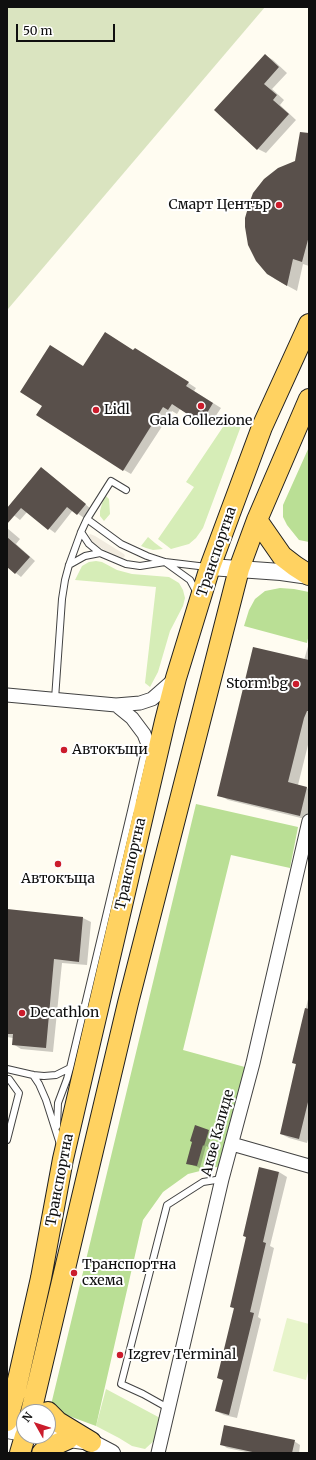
<!DOCTYPE html>
<meta charset="utf-8">
<style>
body{margin:0}
#map{position:relative;width:316px;height:1460px;overflow:hidden;background:#fffcf1;font-family:Merriweather,serif}
canvas{display:block}
.frame{position:absolute;inset:0;border:8px solid #0f0f0f;pointer-events:none}
.north{position:absolute;left:16px;top:1404px;width:40px;height:40px;box-sizing:border-box;background:#fff;border:1px solid #9f9f9f;border-radius:50%;rotate:309deg;font-size:11px;font-weight:700;line-height:16px;text-align:center;color:#0f0f0f}
.north::after{content:'';display:block;margin:auto;width:14px;height:18px;background:#cb1c2c;clip-path:polygon(50% 0,100% 100%,50% 72%,0 100%)}
.scale{position:absolute;left:16px;top:24px;width:99px;height:18px;box-sizing:border-box;border:2px solid #0f0f0f;border-top:0;padding-left:5px;font-size:12px;line-height:14px;white-space:nowrap;color:#0f0f0f;-webkit-text-stroke:3px #fff;paint-order:stroke}
</style>
<div id="map">
<canvas width="316" height="1460"></canvas>
<div class="frame"></div>
<div class="north">N</div>
<div class="scale">50 m</div>
</div>
<script>
const context = document.querySelector('canvas').getContext('2d');
context.lineJoin = 'round';
function paint(path, color) {
  context.fillStyle = color;
  context.fill(path, 'evenodd');
}
function toPath(rows) {
  const path = new Path2D();
  for (const r of rows) {
    path.moveTo(r[0], r[1]);
    for (let i = 2; i < r.length; i += 2) path.lineTo(r[i], r[i + 1]);
  }
  return path;
}
function stroke(path, color, width, dash) {
  context.strokeStyle = color;
  context.lineWidth = width;
  context.lineCap = dash ? 'butt' : 'round';
  context.setLineDash(dash || []);
  context.stroke(path);
}
function drawText(font, color, halo, rows, align = 'center') {
  context.font = font + ' Merriweather,serif';
  context.lineWidth = 4;
  context.setLineDash([]);
  context.textBaseline = 'middle';
  context.strokeStyle = halo;
  context.fillStyle = color;
  for (const [text, x, y, turn = 0] of rows) {
    context.save();
    context.translate(x, y);
    context.rotate((+turn || 0) * Math.PI / 180);
    context.textAlign = isNaN(turn) ? turn : align;
    if (halo) context.strokeText(text, 0, 0);
    context.fillText(text, 0, 0);
    context.restore();
  }
}
paint(toPath([
 [231,415,239,421,241,426,203,528,196,538,189,544,171,549,158,539,194,487,186,482],
 [106,496,109,499,110,514,104,521,100,516,100,511,103,500],
 [148,537,155,543,163,549,153,550,146,548,141,546],
 [96,561,102,562,117,570,132,574,169,577,179,583,183,590,185,598,183,606,170,631,158,672,150,687,145,683,156,587,75,580,82,566,89,562],
 [106,1389,162,1419,158,1437,145,1449,132,1446,119,1438,96,1426]
]), '#d6edb7');
paint(toPath([
 [309,447,309,542,299,540,287,525,283,517,283,505],
 [280,588,294,589,309,592,309,634,307,643,244,626,249,610,255,599,265,591],
 [196,804,298,827,290,868,231,855,183,1050,252,1069,228,1170,216,1167,188,1174,163,1192,143,1220,96,1426,50,1409]
]), '#badf95');
paint(toPath([
 [7,7,265,7,8,309,7,308]
]), '#dae4c0');
paint(toPath([
 [287,1318,309,1324,309,1367,306,1380,273,1371]
]), '#e7f4ca');
paint(toPath([
 [90,534,95,536,124,554,125,556,123,558,117,557,104,550,92,542,89,535]
]), '#f1ebdf');
paint(toPath([
 [265,55,273,60,287,73,272,89,284,100,280,105,296,120,266,153,258,149],
 [309,134,309,266,303,264,297,291,275,279,262,267,296,162],
 [133,351,143,353,196,388,194,391,221,408,209,426,180,409,177,414,172,411,131,474,124,470,84,367],
 [41,468,47,472,91,509,84,518,73,510,55,533,27,512,20,520,7,510],
 [7,528,20,539,16,544,35,561,21,577,7,566],
 [309,643,309,741,298,785,309,789,309,820,228,800,219,795,304,660],
 [7,910,83,918,91,922,87,965,62,963,53,1052,21,1049,13,1044,13,1038,7,1037],
 [309,995,309,1136,307,1143,289,1138,281,1134,297,1065,293,1063],
 [209,1131,212,1133,208,1147,206,1146,200,1168,187,1163],
 [279,1172,287,1177,270,1246,274,1248,258,1317,261,1319,237,1418,224,1415,216,1411,224,1381,218,1378,235,1309,231,1307,247,1238,244,1236],
 [294,1441,300,1445,299,1453,251,1453,227,1448,221,1444]
]), '#0003');
paint(toPath([
 [265,54,279,67,264,84,277,95,273,100,289,114,257,150,214,110],
 [300,132,309,133,309,236,302,262,293,259,287,286,267,274,256,261,248,245,245,227,245,218,250,201,253,193,264,179,278,168,295,161],
 [105,332,133,350,135,348,189,382,186,386,213,403,201,423,172,404,168,410,163,407,123,471,36,415,42,406,20,392,50,345,83,366],
 [41,467,86,504,77,515,67,507,48,530,21,508,7,524,7,508],
 [7,537,30,557,15,574,7,567],
 [253,647,309,660,309,711,307,711,304,718,288,782,307,787,300,816,217,796],
 [7,909,83,917,79,962,54,959,46,1048,12,1045,13,1034,7,1034],
 [305,1008,309,1009,309,1098,299,1139,280,1134,296,1064,292,1063],
 [195,1125,209,1130,204,1146,203,1145,197,1166,186,1164,192,1142,190,1141],
 [259,1167,279,1172,263,1242,266,1243,250,1312,254,1313,229,1415,215,1411,223,1380,217,1378,234,1308,230,1307,246,1237,243,1236],
 [224,1425,295,1440,292,1453,257,1453,220,1445]
]), '#59504b');
const service = toPath([
 [87,519,121,544,147,556,165,562,207,567],
 [81,532,89,544,100,553],
 [69,565,85,556,100,553,126,564,140,566,165,562,190,580,197,593],
 [55,699,62,599,65,580,69,565,81,532,87,519,111,481,126,490],
 [131,811,144,755,144,746],
 [7,1069,33,1075,44,1076,56,1075,70,1068,131,811,141,802],
 [33,1075,39,1084,46,1100,60,1144],
 [7,1079,9,1079,19,1093,7,1140],
 [57,1126,58,1103,67,1079,70,1068],
 [168,1408,143,1394,121,1384,167,1205,203,1182,222,1179]
]);
const minor = toPath([
 [7,695,116,705,140,703,152,699,176,678],
 [116,705,132,718,144,734,155,762],
 [232,1144,309,1166],
 [158,1453,222,1179,253,1063,309,821]
]);
const tertiary = toPath([
 [210,567,281,572,309,576],
 [7,1430,24,1433],
 [48,1436,91,1442,112,1453]
]);
const primary = toPath([
 [257,520,282,556,295,566,309,575],
 [31,1412,128,1003,239,569,257,520,309,399],
 [48,1412,58,1422,91,1442],
 [7,1421,15,1393,41,1278,63,1159,165,721,176,678,210,567,262,427,309,324],
 [20,1453,25,1436],
 [42,1453,46,1449,68,1439]
]);
stroke(service, '#424242', 8);
stroke(minor, '#424242', 15);
stroke(tertiary, '#424242', 18);
stroke(primary, '#202020', 22);
stroke(service, '#fff', 6);
stroke(minor, '#fff', 13);
stroke(tertiary, '#fff', 16);
stroke(primary, '#ffd261', 20);
for (const [x, y, r, color] of [
 [279,205,4,"#cb1c2c"],
 [201,406,4,"#cb1c2c"],
 [96,410,4,"#cb1c2c"],
 [296,684,4,"#cb1c2c"],
 [64,750,4,"#cb1c2c"],
 [58,864,4,"#cb1c2c"],
 [22,1013,4,"#cb1c2c"],
 [74,1273,4,"#cb1c2c"],
 [120,1355,4,"#cb1c2c"]
]) {
  const dot = new Path2D();
  dot.arc(x, y, r, 0, 2 * Math.PI);
  context.fillStyle = color;
  context.fill(dot);
  stroke(dot, '#fff', 1.5);
}
drawText('14px', '#0f0f0f', '#fff', [
 ["Смарт Център",271,205,"right"],
 ["Lidl",104,410],
 ["Gala Collezione",201,421,"center"],
 ["Storm.bg",288,684,"right"],
 ["Автокъщи",72,750],
 ["Автокъща",58,879,"center"],
 ["Decathlon",30,1013],
 ["Транспортна",82,1265],
 ["схема",82,1281],
 ["Izgrev Terminal",128,1355]
], 'left');
drawText('14px', '#0f0f0f', '#fff', [
 ["Транспортна",217,552,-71],
 ["Транспортна",131,864,-77],
 ["Акве Калиде",218,1133,-75],
 ["Транспортна",60,1180,-79]
]);
</script>
